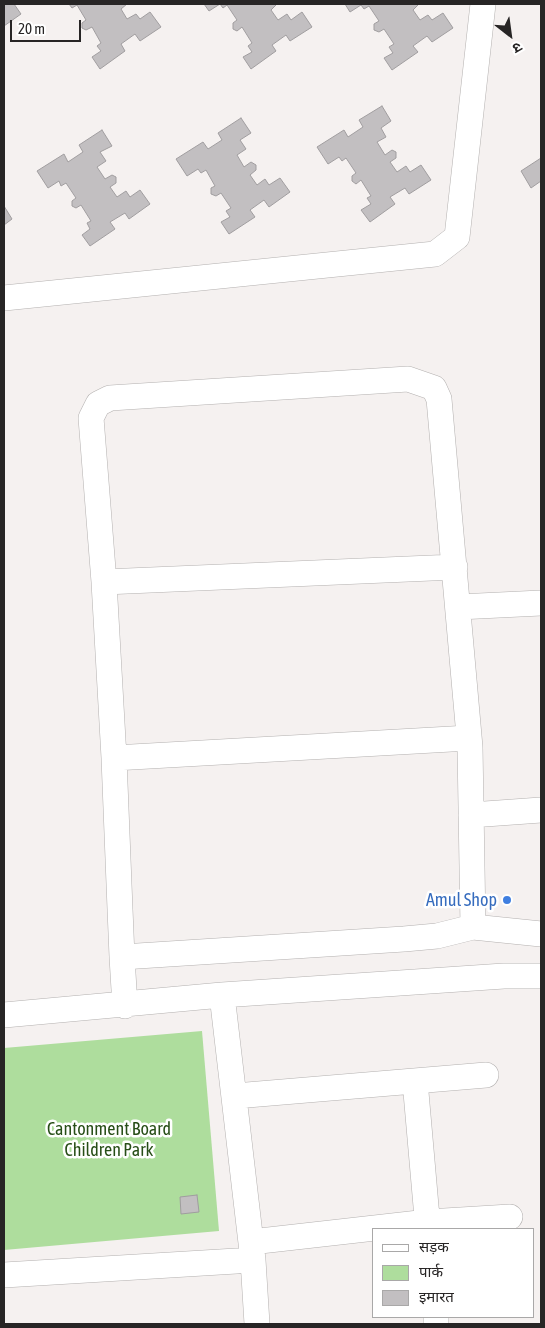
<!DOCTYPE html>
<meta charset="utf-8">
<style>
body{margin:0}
#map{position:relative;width:545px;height:1328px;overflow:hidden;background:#f5f1f0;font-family:"Asap Condensed","Noto Sans Devanagari",sans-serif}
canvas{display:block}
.frame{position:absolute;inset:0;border:5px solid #272525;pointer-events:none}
.legend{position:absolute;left:372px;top:1228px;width:162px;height:90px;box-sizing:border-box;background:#fff;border:1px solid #a9a8a8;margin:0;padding:6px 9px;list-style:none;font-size:15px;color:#272525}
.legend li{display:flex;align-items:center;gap:10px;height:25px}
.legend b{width:25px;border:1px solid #a9a8a8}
.north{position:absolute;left:485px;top:10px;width:50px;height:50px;-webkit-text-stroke:4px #fff;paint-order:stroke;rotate:150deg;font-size:14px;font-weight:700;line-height:20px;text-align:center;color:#272525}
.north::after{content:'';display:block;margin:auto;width:18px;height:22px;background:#272525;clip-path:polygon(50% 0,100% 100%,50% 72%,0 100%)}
.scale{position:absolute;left:10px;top:20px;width:71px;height:22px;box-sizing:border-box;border:2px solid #272525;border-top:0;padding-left:6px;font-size:15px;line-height:18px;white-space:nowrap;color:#272525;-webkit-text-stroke:4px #fff;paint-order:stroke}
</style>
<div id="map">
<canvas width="545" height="1328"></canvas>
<div class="frame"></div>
<ul class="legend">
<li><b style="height:6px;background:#fff"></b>सड़क</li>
<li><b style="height:14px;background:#aedd9d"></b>पार्क</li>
<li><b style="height:14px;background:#c2bfc1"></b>इमारत</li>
</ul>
<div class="north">उ</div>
<div class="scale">20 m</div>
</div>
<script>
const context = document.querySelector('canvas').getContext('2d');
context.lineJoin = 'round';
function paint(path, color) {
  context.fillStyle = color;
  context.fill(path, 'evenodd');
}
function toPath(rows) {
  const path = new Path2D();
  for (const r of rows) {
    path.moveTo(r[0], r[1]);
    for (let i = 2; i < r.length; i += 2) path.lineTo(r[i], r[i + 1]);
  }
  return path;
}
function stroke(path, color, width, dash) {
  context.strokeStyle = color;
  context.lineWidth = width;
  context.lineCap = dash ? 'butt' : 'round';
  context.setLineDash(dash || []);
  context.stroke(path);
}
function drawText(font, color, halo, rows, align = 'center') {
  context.font = font + ' "Asap Condensed",sans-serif';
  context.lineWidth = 5;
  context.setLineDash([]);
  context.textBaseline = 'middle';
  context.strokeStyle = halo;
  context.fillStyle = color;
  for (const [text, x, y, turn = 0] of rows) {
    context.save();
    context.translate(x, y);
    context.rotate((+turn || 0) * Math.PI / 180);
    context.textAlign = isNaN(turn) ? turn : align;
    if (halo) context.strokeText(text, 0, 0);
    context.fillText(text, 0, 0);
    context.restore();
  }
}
paint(toPath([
 [202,1031,219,1231,4,1250,4,1048]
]), '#aedd9d');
const building = toPath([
 [4,4,14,4,21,14,4,26,4,4],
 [69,4,127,4,121,9,127,19,136,14,140,19,150,12,161,27,140,41,135,34,121,44,125,51,100,69,92,57,101,51,97,46,101,43,92,27,86,30,82,28,82,23,86,20,77,5,72,8,69,4],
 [204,4,277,4,271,10,278,20,287,14,291,20,302,12,312,27,290,41,286,35,272,45,276,51,251,69,243,57,252,52,248,46,252,43,242,27,237,31,233,29,233,23,237,20,227,5,223,8,220,4,209,11,204,4],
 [345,4,419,4,413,10,420,20,428,15,432,20,443,13,453,28,432,42,427,36,413,46,418,52,392,70,384,58,393,53,389,47,394,44,384,29,379,32,374,30,374,24,379,21,369,6,364,9,361,5,350,12,345,4],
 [382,106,391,121,381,128,386,137,377,142,385,155,392,150,396,152,396,158,390,162,397,172,406,166,410,172,421,165,431,180,409,194,405,188,390,197,395,204,370,222,361,210,371,204,367,198,371,196,361,180,356,184,352,181,352,176,356,173,346,158,342,161,339,157,328,164,317,147,344,130,348,137,363,127,359,120,382,106],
 [241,118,251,133,240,140,246,149,237,155,244,167,251,162,256,165,256,170,250,175,257,185,265,179,269,185,280,178,290,192,269,207,264,200,250,210,255,217,229,234,221,222,230,217,226,211,231,208,221,193,216,196,211,194,211,188,215,186,206,170,201,173,198,169,187,176,176,159,203,142,208,149,222,140,218,133,241,118],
 [102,130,112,146,100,152,106,161,97,167,105,179,112,175,116,177,116,183,110,187,117,197,126,191,130,197,140,190,150,204,129,219,125,213,110,222,115,229,90,246,82,235,90,229,87,223,91,221,81,205,76,208,72,206,72,201,76,198,66,183,61,186,59,181,48,188,37,171,64,154,68,162,83,152,79,145,102,130],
 [541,158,541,181,531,188,521,171,541,158],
 [4,206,12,219,4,225,4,206],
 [197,1195,199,1212,181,1214,180,1197,197,1195]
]);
paint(building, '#c2bfc1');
stroke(building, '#a09d9f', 1);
const minor = toPath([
 [4,298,435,254,457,237,483,4],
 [104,582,455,567],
 [458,607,541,603],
 [114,758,469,738],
 [471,815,541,810],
 [473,927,541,934],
 [122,957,404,939,437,936,473,927,470,747,439,399,434,388,408,379,110,398,98,404,91,418,104,582,114,758,120,909,122,957,125,1006],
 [4,1015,222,995,504,976,541,976],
 [415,1081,428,1229],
 [235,1096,486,1075],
 [251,1242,428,1222,510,1217],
 [253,1260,257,1324],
 [4,1275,253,1260,222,995],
 [436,1317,436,1324]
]);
stroke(minor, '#b3b0af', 26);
stroke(minor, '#fff', 25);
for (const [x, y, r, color] of [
 [507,900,5,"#3f7fe0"]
]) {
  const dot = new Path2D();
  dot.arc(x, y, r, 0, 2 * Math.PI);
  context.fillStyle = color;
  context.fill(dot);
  stroke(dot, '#fff', 2);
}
drawText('18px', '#366cbe', '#fff', [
 ["Amul Shop",497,900]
], 'right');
drawText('18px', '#274e17', '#fff', [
 ["Cantonment Board",109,1129],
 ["Children Park",109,1150]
]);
</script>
